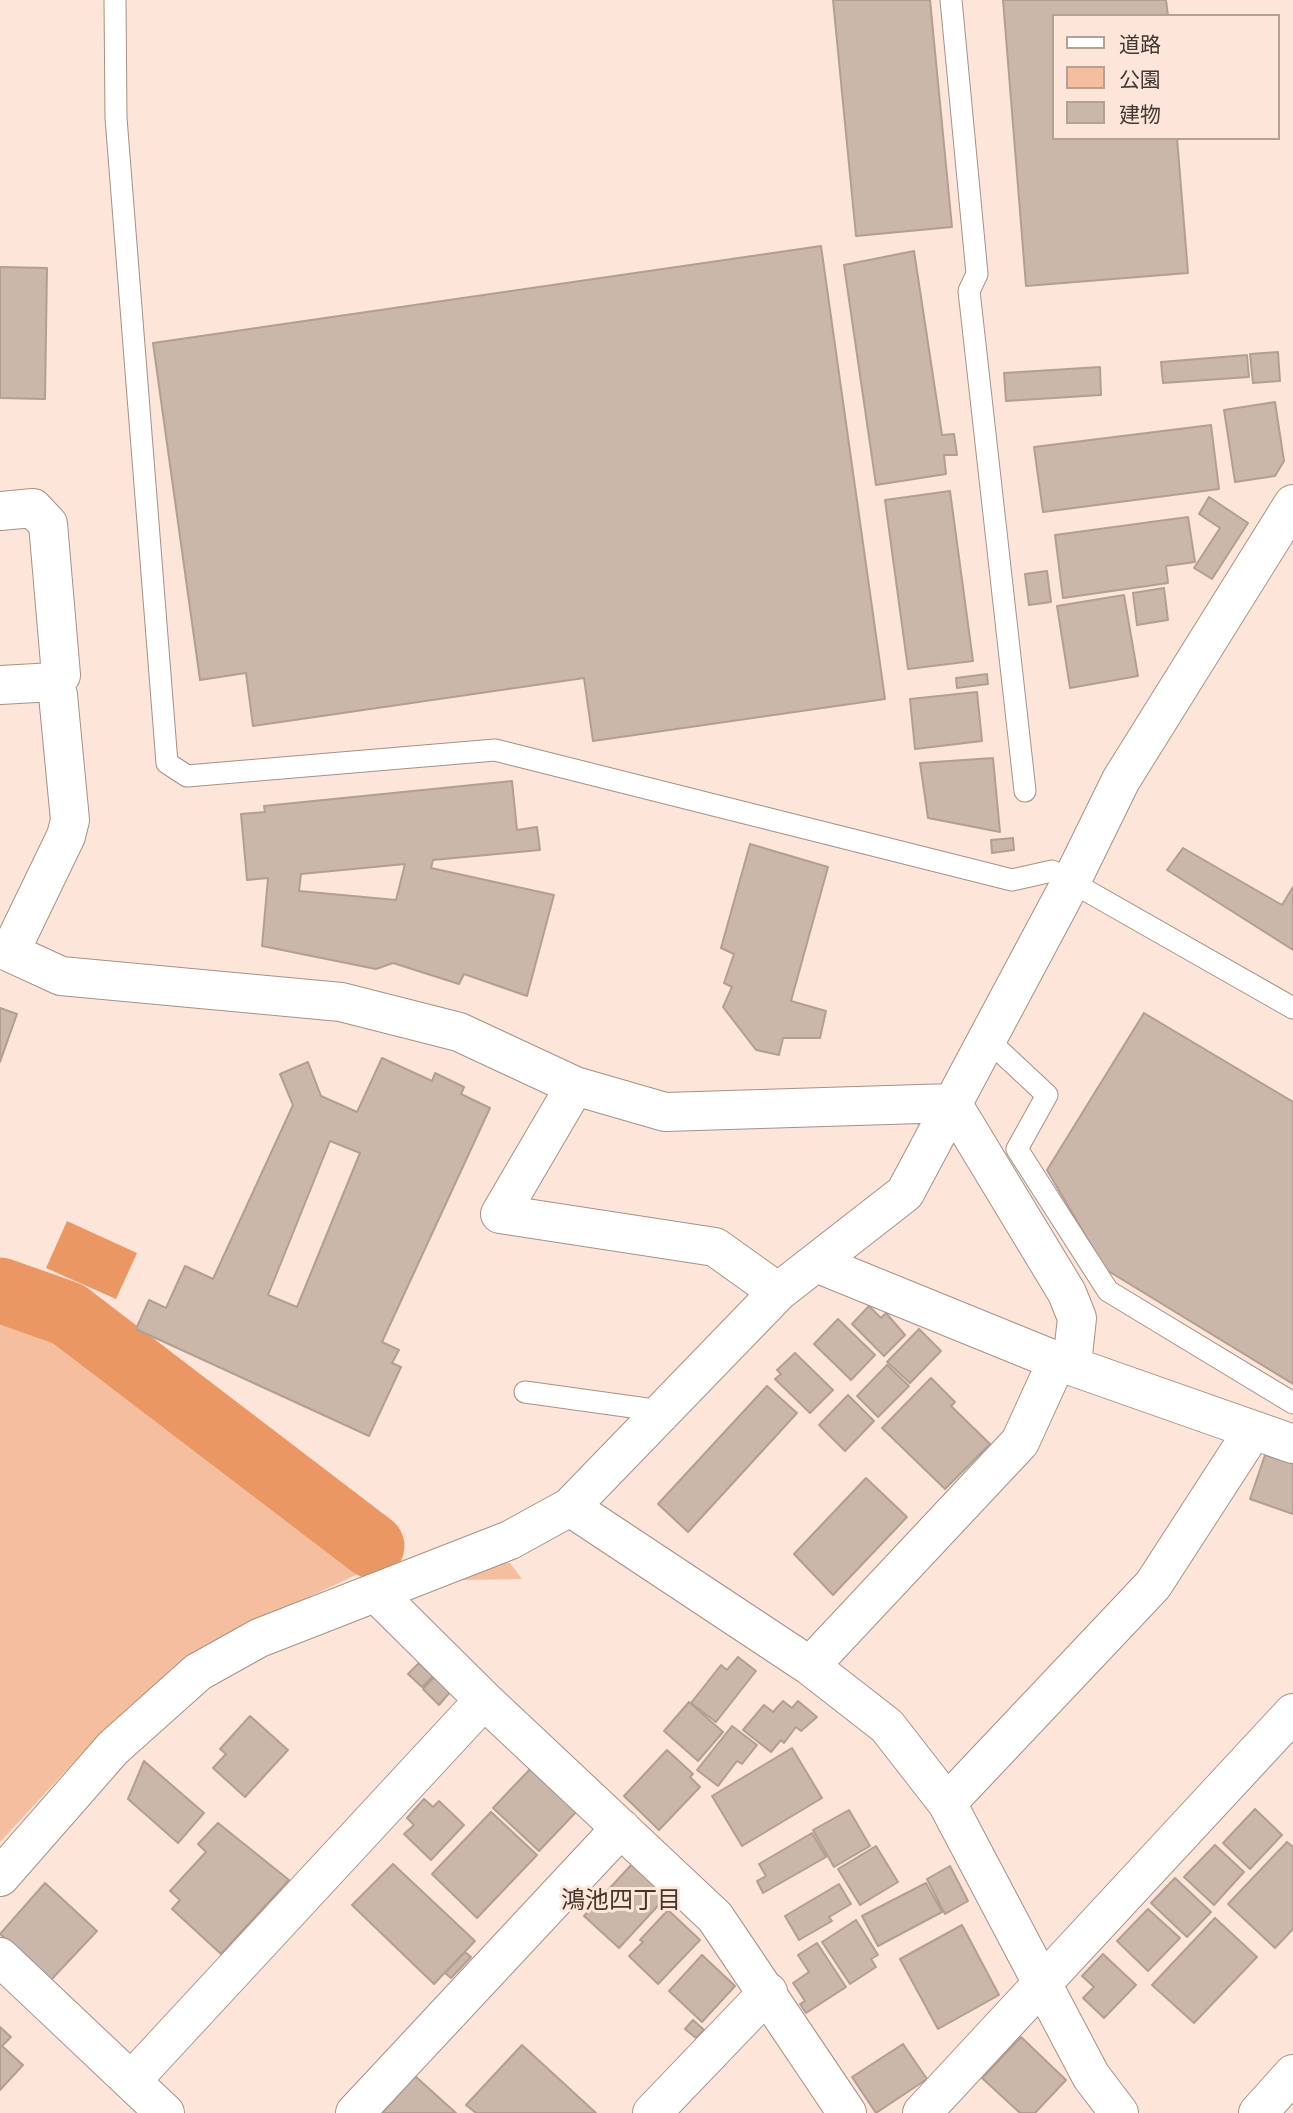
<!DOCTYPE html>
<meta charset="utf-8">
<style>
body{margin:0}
#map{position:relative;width:1293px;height:2113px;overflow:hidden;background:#fde6d9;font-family:"Libre Baskerville","Noto Sans JP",serif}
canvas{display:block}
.legend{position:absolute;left:1052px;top:14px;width:228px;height:126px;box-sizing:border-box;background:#fde6d9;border:2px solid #b2a197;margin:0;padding:9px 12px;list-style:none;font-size:21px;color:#413934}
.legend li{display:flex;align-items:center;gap:14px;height:35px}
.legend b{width:35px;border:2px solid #b2a197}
</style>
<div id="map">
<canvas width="1293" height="2113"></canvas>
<ul class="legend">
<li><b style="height:9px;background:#fff"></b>道路</li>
<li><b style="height:19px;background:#f5be9f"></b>公園</li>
<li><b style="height:19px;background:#cbb6aa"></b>建物</li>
</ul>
</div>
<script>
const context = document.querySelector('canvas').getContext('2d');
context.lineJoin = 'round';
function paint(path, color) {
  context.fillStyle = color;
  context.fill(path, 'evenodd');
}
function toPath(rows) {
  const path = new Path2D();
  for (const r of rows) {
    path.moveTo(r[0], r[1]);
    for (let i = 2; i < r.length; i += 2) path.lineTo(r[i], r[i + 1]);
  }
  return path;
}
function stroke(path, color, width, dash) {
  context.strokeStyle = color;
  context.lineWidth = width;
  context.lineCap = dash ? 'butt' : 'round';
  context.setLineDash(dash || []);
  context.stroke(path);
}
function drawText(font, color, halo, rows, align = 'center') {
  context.font = font + ' "Libre Baskerville","Noto Sans JP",serif';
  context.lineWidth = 6;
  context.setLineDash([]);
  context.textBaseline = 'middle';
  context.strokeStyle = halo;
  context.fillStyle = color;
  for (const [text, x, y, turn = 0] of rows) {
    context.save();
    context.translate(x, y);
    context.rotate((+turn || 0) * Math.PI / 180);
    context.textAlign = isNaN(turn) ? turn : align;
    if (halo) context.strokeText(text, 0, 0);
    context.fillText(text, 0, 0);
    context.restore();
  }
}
paint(toPath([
 [0,1319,55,1339,362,1572,195,1651,97,1737,0,1842],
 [503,1563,510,1563,522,1579,462,1580]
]), '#f5be9f');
paint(toPath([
 [67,1221,137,1253,116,1299,46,1268]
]), '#eb9763');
stroke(toPath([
 [0,1290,68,1314,372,1546]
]), '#eb9763', 65);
const building = toPath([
 [833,0,930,0,952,227,856,236,833,0],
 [1003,0,1166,0,1168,16,1053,16,1053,138,1177,138,1188,273,1026,286,1003,0],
 [821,246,885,699,593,741,584,678,253,726,246,673,200,680,153,343,821,246],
 [914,251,942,435,954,434,957,455,944,455,946,474,876,485,844,265,914,251],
 [0,267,47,268,45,399,0,398,0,267],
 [1278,352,1280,381,1253,383,1250,354,1278,352],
 [1247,355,1249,377,1163,383,1161,362,1247,355],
 [1100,367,1101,395,1006,401,1004,373,1100,367],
 [1275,402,1284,461,1275,476,1235,482,1224,410,1275,402],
 [1211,425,1219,489,1043,512,1034,447,1211,425],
 [950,491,973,661,908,669,885,500,950,491],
 [1209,497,1248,523,1212,579,1194,568,1220,528,1199,514,1209,497],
 [1188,517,1195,562,1166,566,1168,583,1063,598,1055,535,1188,517],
 [1047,571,1051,602,1029,605,1025,574,1047,571],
 [1164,588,1168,620,1137,625,1133,593,1164,588],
 [1124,595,1138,676,1070,688,1057,606,1124,595],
 [987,674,988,684,957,688,956,678,987,674],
 [977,692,982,741,915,749,910,699,977,692],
 [993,758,1000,832,928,818,920,763,993,758],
 [512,781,517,830,537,827,540,850,433,860,431,868,554,895,527,996,464,974,459,984,393,963,376,969,262,946,268,878,247,880,241,814,265,812,264,806,512,781],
 [405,864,396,900,299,891,301,874,405,864],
 [1013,838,1014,850,992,853,991,840,1013,838],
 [750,844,828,867,791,1001,826,1011,820,1038,783,1038,779,1055,756,1050,723,1007,732,987,724,983,734,954,721,948,750,844],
 [1183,848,1282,905,1293,887,1293,950,1167,870,1183,848],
 [0,1008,17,1014,0,1062,0,1008],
 [1144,1013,1293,1102,1293,1384,1105,1269,1047,1170,1144,1013],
 [382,1058,432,1081,435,1073,464,1087,461,1094,490,1108,382,1342,399,1350,392,1363,401,1367,369,1436,136,1329,149,1300,166,1308,185,1266,213,1279,293,1105,280,1074,308,1062,321,1096,357,1112,382,1058],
 [330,1141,360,1153,297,1307,268,1295,330,1141],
 [869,1306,881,1318,886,1313,905,1335,884,1356,852,1324,869,1306],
 [838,1319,875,1355,851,1380,814,1344,838,1319],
 [919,1329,941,1351,910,1383,887,1362,919,1329],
 [795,1353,833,1390,810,1413,775,1379,781,1374,777,1370,795,1353],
 [887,1365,909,1386,878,1417,857,1396,887,1365],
 [931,1378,955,1402,951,1406,990,1444,945,1489,882,1428,931,1378],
 [767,1386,797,1413,688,1532,658,1504,767,1386],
 [848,1395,874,1421,845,1451,819,1425,848,1395],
 [1265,1455,1293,1464,1293,1514,1250,1499,1265,1455],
 [866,1478,907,1517,833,1595,794,1554,866,1478],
 [738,1657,756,1671,716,1722,691,1703,721,1665,727,1670,738,1657],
 [419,1663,433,1676,422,1687,408,1674,419,1663],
 [435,1676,451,1691,439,1705,423,1689,435,1676],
 [783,1701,792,1708,798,1701,817,1717,801,1731,796,1727,784,1743,781,1740,771,1752,743,1730,764,1705,773,1712,783,1701],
 [689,1702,723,1732,698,1761,664,1731,689,1702],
 [250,1716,288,1750,245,1797,213,1768,226,1754,220,1749,250,1716],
 [732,1726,757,1745,742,1764,737,1761,718,1786,697,1770,732,1726],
 [792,1748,822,1798,742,1846,712,1796,792,1748],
 [667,1750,693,1774,690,1777,700,1787,659,1830,624,1796,667,1750],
 [144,1761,204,1813,178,1843,128,1799,144,1761],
 [532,1767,578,1810,539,1851,493,1808,532,1767],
 [424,1799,433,1807,439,1801,464,1825,431,1860,404,1834,414,1825,407,1818,424,1799],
 [1255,1809,1282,1835,1250,1869,1223,1843,1255,1809],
 [849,1810,870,1846,834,1867,813,1830,849,1810],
 [491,1812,537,1855,477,1918,432,1874,491,1812],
 [218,1823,289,1880,221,1954,172,1909,180,1900,170,1891,206,1852,198,1844,218,1823],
 [812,1833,826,1857,763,1893,757,1881,766,1876,759,1864,812,1833],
 [1287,1842,1293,1847,1293,1929,1275,1948,1228,1904,1287,1842],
 [1215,1845,1244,1872,1214,1905,1184,1877,1215,1845],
 [876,1846,898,1882,860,1905,838,1869,876,1846],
 [393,1864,475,1941,434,1984,352,1905,393,1864],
 [632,1864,667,1896,619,1948,584,1916,632,1864],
 [950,1866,968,1901,945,1914,927,1879,950,1866],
 [1175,1878,1211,1912,1187,1937,1151,1903,1175,1878],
 [45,1883,97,1931,50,1981,0,1934,45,1883],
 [926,1883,942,1912,878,1946,862,1916,926,1883],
 [839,1884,851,1904,829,1917,832,1921,799,1940,785,1916,839,1884],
 [1148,1909,1180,1938,1148,1971,1117,1941,1148,1909],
 [668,1910,700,1940,658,1984,629,1956,643,1942,640,1940,668,1910],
 [1215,1918,1257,1957,1194,2023,1152,1985,1215,1918],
 [856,1920,878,1955,871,1959,876,1967,850,1984,822,1942,856,1920],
 [962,1925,999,1995,938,2029,900,1959,962,1925],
 [817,1943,846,1987,806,2013,800,2004,805,2001,793,1983,809,1972,798,1955,817,1943],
 [465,1952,471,1957,451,1978,445,1973,465,1952],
 [1103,1954,1136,1985,1104,2018,1083,1998,1094,1987,1082,1976,1103,1954],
 [702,1955,735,1986,702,2022,669,1991,702,1955],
 [693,2020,704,2030,696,2038,685,2029,693,2020],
 [0,2027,11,2037,2,2046,23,2065,0,2090,0,2027],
 [1021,2037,1066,2080,1035,2113,1020,2113,982,2078,1021,2037],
 [903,2044,927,2079,876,2113,852,2077,903,2044],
 [522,2045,596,2113,476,2113,466,2105,522,2045],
 [415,2076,456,2113,382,2113,415,2076]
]);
paint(building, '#cbb6aa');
stroke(building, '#b39e92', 2);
const lane = toPath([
 [115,0,116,118,167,763,187,776,495,750,1012,880,1052,871,1293,1008],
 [951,0,977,274,969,291,1025,791],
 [986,1038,1047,1095,1017,1149,1108,1291,1293,1403],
 [525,1392,647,1409,659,1415]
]);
const street = toPath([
 [0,511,33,508,48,524,61,675,54,682],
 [0,685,54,682,58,695,70,820,66,836,10,952],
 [0,948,61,976,341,1002,459,1032,575,1086,665,1112,952,1103,1067,1293,1077,1318,1072,1364],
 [575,1086,500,1214,715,1247,778,1292],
 [816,1263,1057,1361,1293,1444],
 [1057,1361,1020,1442,810,1666,887,1726,947,1803,1153,1585,1252,1432],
 [570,1507,778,1292,905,1193,1072,880,1121,780,1293,504],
 [376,1593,484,1700,715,1917,847,2113],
 [947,1803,1091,2076,1119,2113],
 [0,1877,113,1748,198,1672,259,1638,510,1540,570,1507,810,1666],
 [0,1957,165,2113],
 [131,2081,484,1700],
 [355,2113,621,1828],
 [652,2113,768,1992],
 [922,2113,1293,1713]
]);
const secondary = toPath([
 [1258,2113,1293,2074]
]);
stroke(lane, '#a59185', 23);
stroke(street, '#a59185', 40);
stroke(secondary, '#a59185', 40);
stroke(lane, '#fff', 21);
stroke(street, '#fff', 38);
stroke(secondary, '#fff', 38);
drawText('24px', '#46352b', '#fde6d9', [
 ["鴻池四丁目",621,1901]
]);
</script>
